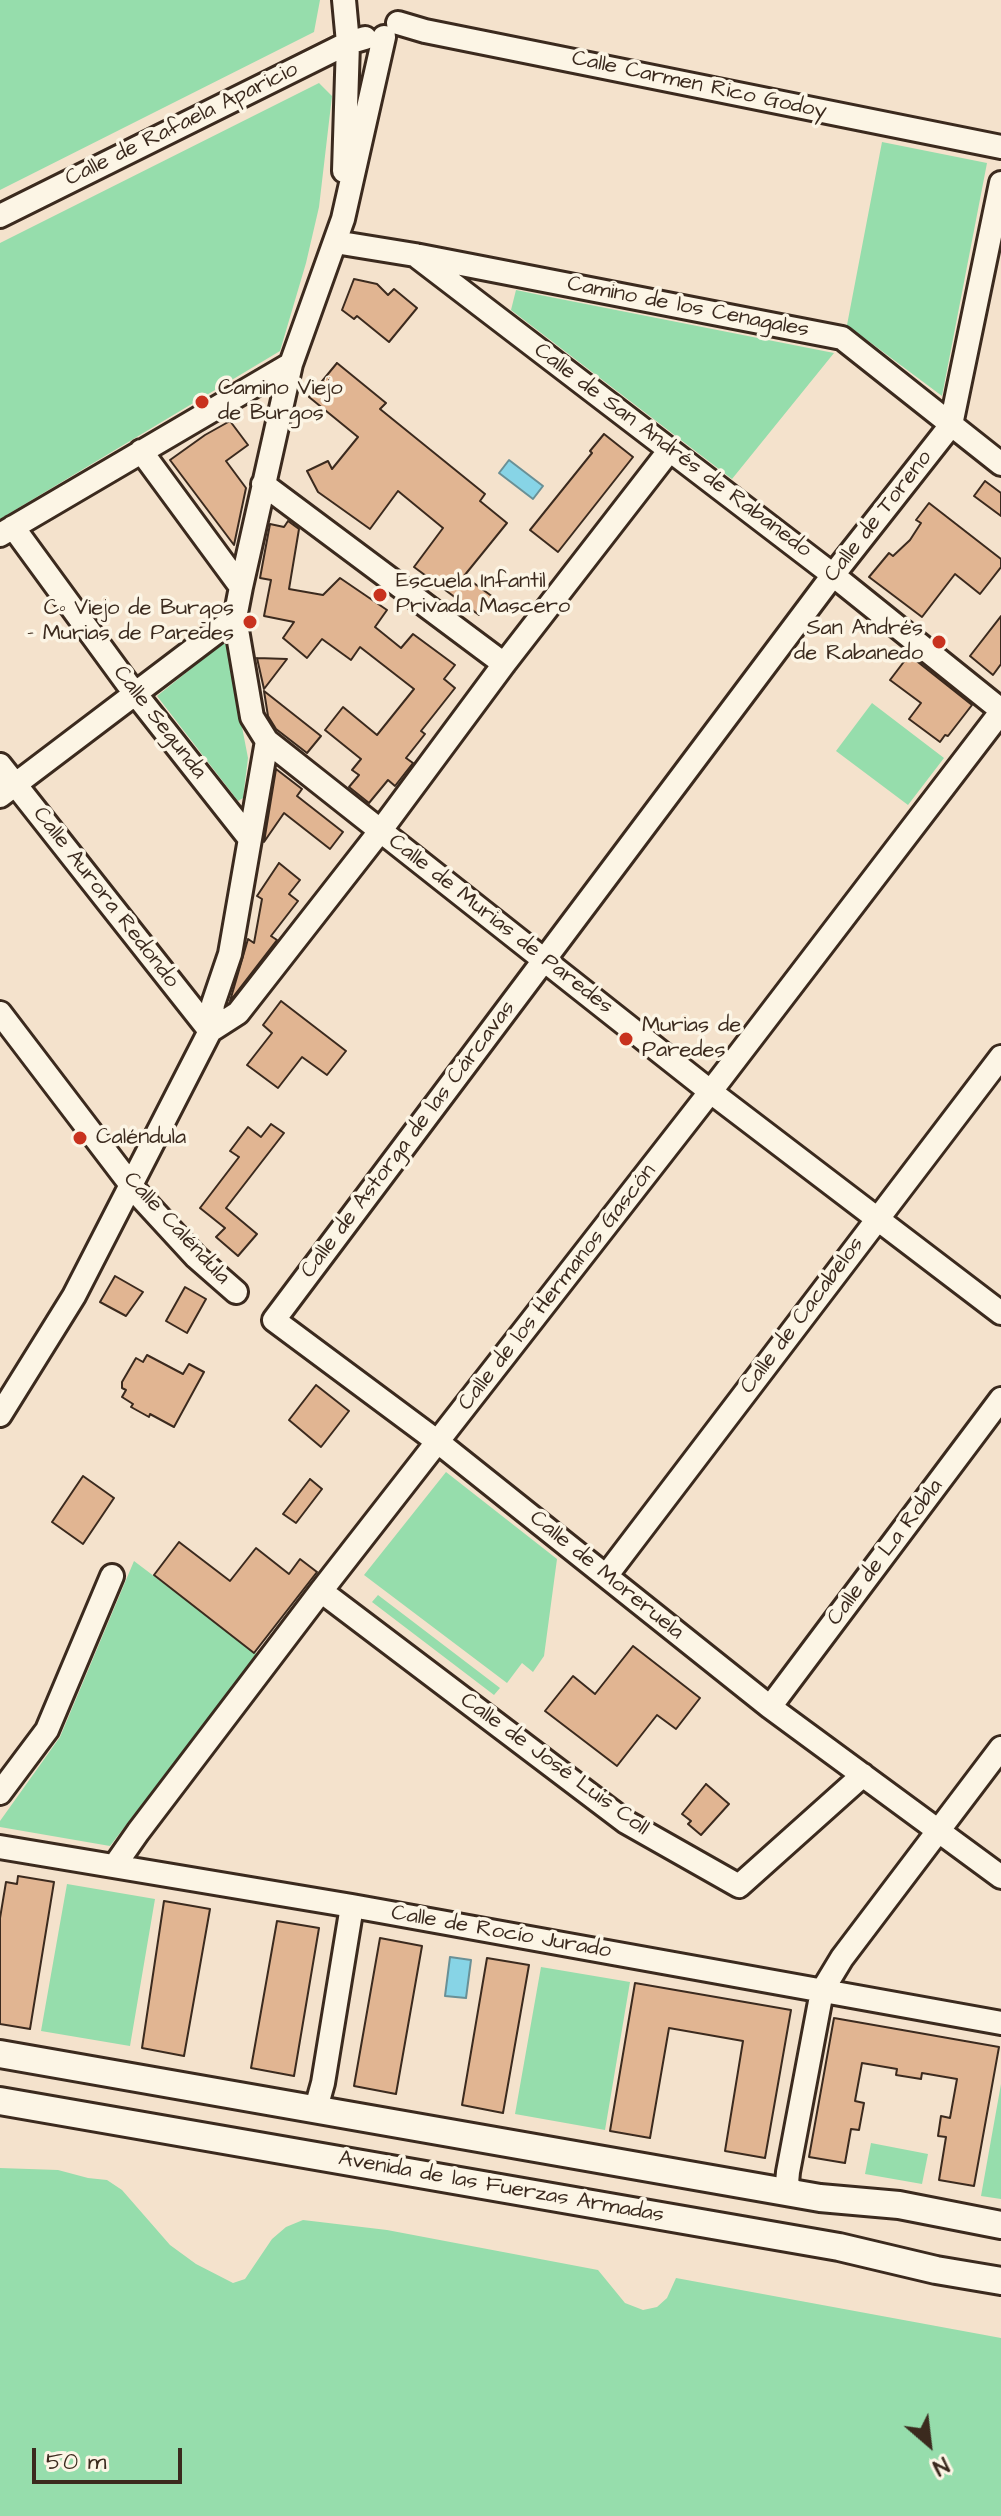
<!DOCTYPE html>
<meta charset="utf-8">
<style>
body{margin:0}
#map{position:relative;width:1001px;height:2516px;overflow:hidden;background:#f4e2cc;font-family:"Architects Daughter",sans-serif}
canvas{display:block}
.north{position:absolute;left:889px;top:2404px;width:80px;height:80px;-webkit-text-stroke:6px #fcf5e5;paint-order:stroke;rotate:152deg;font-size:22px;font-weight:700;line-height:32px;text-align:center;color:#3b2a1e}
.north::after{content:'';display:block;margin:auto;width:28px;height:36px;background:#3b2a1e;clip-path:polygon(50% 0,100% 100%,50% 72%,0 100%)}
.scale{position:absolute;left:32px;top:2448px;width:150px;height:36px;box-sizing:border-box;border:4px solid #3b2a1e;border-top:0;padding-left:10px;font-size:24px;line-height:28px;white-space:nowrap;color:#3b2a1e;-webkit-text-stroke:6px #fcf5e5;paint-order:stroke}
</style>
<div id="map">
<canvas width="1001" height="2516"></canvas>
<div class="north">N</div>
<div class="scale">50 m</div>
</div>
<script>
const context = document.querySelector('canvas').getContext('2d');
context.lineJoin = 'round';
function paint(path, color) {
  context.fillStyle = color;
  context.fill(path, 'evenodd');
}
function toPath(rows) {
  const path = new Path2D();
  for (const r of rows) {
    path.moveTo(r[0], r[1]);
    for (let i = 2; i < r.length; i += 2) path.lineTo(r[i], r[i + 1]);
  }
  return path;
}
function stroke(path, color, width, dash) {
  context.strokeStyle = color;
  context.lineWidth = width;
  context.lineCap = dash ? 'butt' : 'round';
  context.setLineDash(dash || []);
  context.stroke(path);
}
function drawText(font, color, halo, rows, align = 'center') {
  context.font = font + ' "Architects Daughter",sans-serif';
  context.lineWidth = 7;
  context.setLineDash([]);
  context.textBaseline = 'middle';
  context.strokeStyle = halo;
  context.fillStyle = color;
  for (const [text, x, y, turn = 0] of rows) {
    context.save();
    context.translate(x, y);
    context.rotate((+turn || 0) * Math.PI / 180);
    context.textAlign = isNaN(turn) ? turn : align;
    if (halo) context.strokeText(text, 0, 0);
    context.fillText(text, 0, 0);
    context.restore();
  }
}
paint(toPath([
 [0,0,320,0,314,32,0,190],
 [319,83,332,96,319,207,306,263,280,351,0,519,0,243],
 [882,142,987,163,942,396,847,325],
 [516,290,540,295,834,353,732,479,511,310],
 [222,644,226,644,248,758,243,798,238,801,157,696],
 [872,703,944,758,908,805,836,751],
 [446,1472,557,1559,544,1656,533,1672,522,1663,507,1683,364,1575],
 [134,1561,257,1654,110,1846,0,1827,0,1821,60,1737],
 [378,1595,500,1688,494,1695,372,1602],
 [67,1884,155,1899,130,2046,41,2031],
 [541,1967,630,1982,605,2130,515,2114],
 [1001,2084,1001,2199,981,2196],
 [871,2143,928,2154,922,2184,865,2174],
 [0,2168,58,2170,88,2178,107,2180,122,2190,170,2245,196,2264,233,2283,245,2279,272,2239,286,2227,303,2220,387,2230,598,2270,625,2303,643,2310,657,2307,667,2298,676,2278,1001,2338,1001,2516,0,2516]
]), '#96ddac');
const water = toPath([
 [509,460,543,486,533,499,499,473,509,460],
 [450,1957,471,1960,466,1998,445,1996,450,1957]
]);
paint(water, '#87d4e6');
stroke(water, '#699096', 2);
const building = toPath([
 [354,279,377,284,388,295,394,289,417,308,389,342,357,316,354,319,342,310,354,279],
 [337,363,386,403,380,409,485,494,480,501,507,523,464,576,493,597,479,615,414,567,443,528,398,491,370,529,318,492,307,471,328,461,332,469,358,437,309,397,337,363],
 [230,421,248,445,226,461,246,488,234,545,170,460,205,435,230,421],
 [604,434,633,457,558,552,530,530,592,453,590,451,604,434],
 [985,481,1001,493,1001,516,974,496,985,481],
 [929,503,1001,559,1001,567,980,594,955,574,922,617,869,577,889,553,893,556,910,540,921,523,916,520,929,503],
 [288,521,299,529,289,589,323,595,340,578,387,610,375,627,401,648,413,634,455,665,444,679,455,688,421,731,425,734,406,758,413,763,395,786,388,780,369,803,349,787,359,775,352,770,361,759,325,730,343,707,377,735,414,689,360,647,351,660,322,639,307,658,283,638,294,622,264,616,271,580,260,578,270,524,284,527,288,521],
 [1001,616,1001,664,993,675,970,656,1001,616],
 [909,655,972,705,948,736,945,735,940,742,909,719,921,703,890,680,909,655],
 [257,658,287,659,264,689,257,658],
 [264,691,321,736,307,753,276,729,268,716,264,691],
 [276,769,302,789,297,796,343,832,330,849,284,813,264,842,276,769],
 [279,863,300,880,289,894,298,901,271,936,277,940,230,1001,248,939,254,943,262,899,257,896,279,863],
 [281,1001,346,1051,327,1075,302,1057,278,1088,247,1065,272,1033,263,1025,281,1001],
 [271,1124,284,1133,226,1208,257,1234,238,1256,216,1237,225,1228,200,1208,239,1157,230,1151,248,1127,261,1137,271,1124],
 [115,1276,143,1292,126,1316,100,1302,115,1276],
 [185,1287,206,1299,187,1333,166,1321,185,1287],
 [147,1355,183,1374,189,1364,204,1372,174,1427,150,1414,149,1417,131,1407,133,1404,122,1397,126,1390,122,1388,122,1382,136,1358,143,1362,147,1355],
 [316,1385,349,1411,321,1447,289,1420,316,1385],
 [83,1476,114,1498,83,1544,52,1522,83,1476],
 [310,1479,322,1489,296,1523,283,1514,310,1479],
 [179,1542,230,1581,256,1548,289,1574,300,1559,317,1572,254,1653,154,1575,179,1542],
 [633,1646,700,1698,676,1729,657,1715,617,1766,545,1711,573,1676,595,1694,633,1646],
 [706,1784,729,1804,701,1835,688,1824,691,1821,682,1814,706,1784],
 [18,1876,54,1882,30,2029,0,2024,0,1918,6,1882,17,1884,18,1876],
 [164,1901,210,1909,184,2056,142,2048,164,1901],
 [277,1921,319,1928,294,2076,251,2068,277,1921],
 [380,1938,422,1946,396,2094,354,2086,380,1938],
 [487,1958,529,1965,503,2113,462,2105,487,1958],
 [635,1983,791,2010,765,2158,725,2151,743,2041,669,2028,650,2138,610,2131,635,1983],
 [834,2018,999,2047,974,2186,939,2180,946,2137,938,2136,941,2116,950,2118,957,2079,922,2073,921,2079,896,2075,897,2069,862,2063,855,2101,864,2103,859,2130,851,2129,845,2163,809,2157,834,2018]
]);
paint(building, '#e1b592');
stroke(building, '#3b2a1e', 2);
const minor = toPath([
 [344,0,348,43,344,171],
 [398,23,425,31,1001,147],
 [384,37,343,219,291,364,241,587,235,618,252,717,267,741,286,756,711,1092,1001,1313],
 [1001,183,951,425,833,575,274,1320,438,1442,770,1707,1001,1877],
 [0,216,348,43,365,38],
 [335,242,415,255,842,338,1001,464],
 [415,255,833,575,1001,710],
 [141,451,241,587],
 [263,484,504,664],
 [13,527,127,683,250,839],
 [0,535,291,364],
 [0,765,210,1031],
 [0,796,235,618],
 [0,1013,138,1194,196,1257,236,1292],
 [210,1031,238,1013,381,830,504,664,669,451],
 [0,1415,74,1296,210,1031,213,1004,230,954,267,741],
 [606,1576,1001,1057],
 [321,1591,626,1822,739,1886,863,1775],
 [770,1707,1001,1399],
 [0,1793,47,1730,112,1576],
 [0,1847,352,1906,1001,2023],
 [115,1865,138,1832,321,1591,721,1078,1001,712],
 [311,2108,318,2101,323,2083,352,1906],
 [793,2193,787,2183,788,2172,822,1991,842,1958,1001,1748]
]);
const tertiary = toPath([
 [0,2054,820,2198,899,2205,1001,2225],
 [0,2101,839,2247,936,2270,1001,2281]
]);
stroke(minor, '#3b2a1e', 28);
stroke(tertiary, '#3b2a1e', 32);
stroke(minor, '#fcf5e5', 22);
stroke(tertiary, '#fcf5e5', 26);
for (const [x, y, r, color] of [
 [202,402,8,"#c8321e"],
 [380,595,8,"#c8321e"],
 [250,622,8,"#c8321e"],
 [939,642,8,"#c8321e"],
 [626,1039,8,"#c8321e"],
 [80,1138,8,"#c8321e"]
]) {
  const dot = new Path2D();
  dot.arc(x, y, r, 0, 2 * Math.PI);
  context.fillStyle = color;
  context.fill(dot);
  stroke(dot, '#fcf5e5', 3);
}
drawText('22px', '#3b2a1e', '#fcf5e5', [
 ["Calle Carmen Rico Godoy",699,86,12],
 ["Calle de Rafaela Aparicio",182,125,-26],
 ["Camino de los Cenagales",688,308,11],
 ["Calle de San Andrés de Rabanedo",672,451,37],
 ["Calle de Toreno",879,517,-52],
 ["Calle Segunda",159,723,52],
 ["Calle Aurora Redondo",105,898,52],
 ["Calle de Murias de Paredes",500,925,38],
 ["Calle de Astorga de las Cárcavas",409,1140,-53],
 ["Calle Caléndula",176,1229,47],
 ["Calle de los Hermanos Gascón",558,1288,-52],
 ["Calle de Cacabelos",803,1316,-53],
 ["Calle de La Robla",886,1553,-53],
 ["Calle de Moreruela",606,1576,39],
 ["Calle de José Luis Coll",554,1765,36],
 ["Calle de Rocío Jurado",501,1933,10],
 ["Avenida de las Fuerzas Armadas",501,2188,10]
]);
drawText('22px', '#3b2a1e', '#fcf5e5', [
 ["Camino Viejo",218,389],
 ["de Burgos",218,414],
 ["Escuela Infantil",396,582],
 ["Privada Mascero",396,607],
 ["Cº Viejo de Burgos",234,609,"right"],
 ["- Murias de Paredes",234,634,"right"],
 ["San Andrés",923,629,"right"],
 ["de Rabanedo",923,654,"right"],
 ["Murias de",642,1026],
 ["Paredes",642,1051],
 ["Caléndula",96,1138]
], 'left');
</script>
